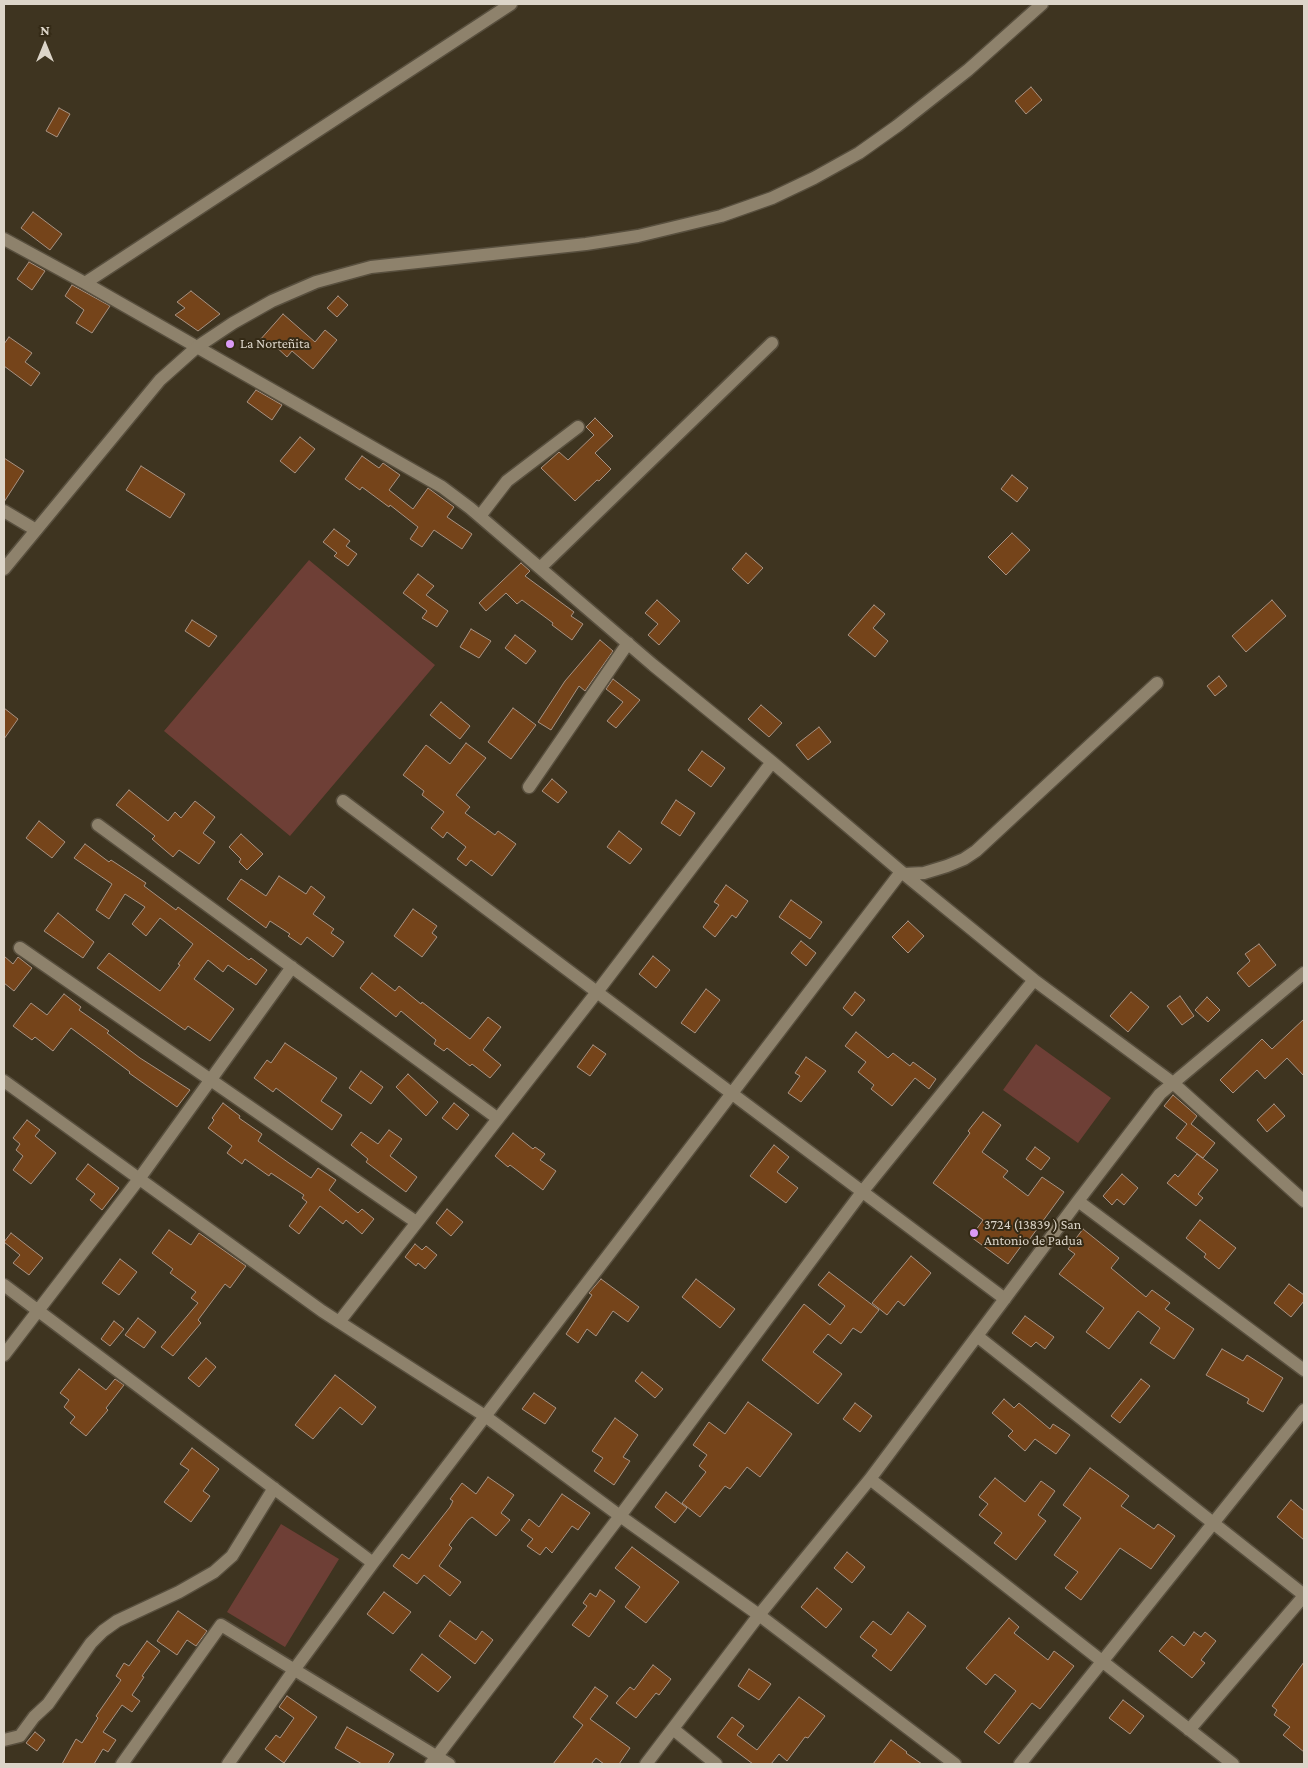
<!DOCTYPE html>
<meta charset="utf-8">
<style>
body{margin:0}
#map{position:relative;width:1308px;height:1768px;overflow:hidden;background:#3e3420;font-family:"Crimson Pro",serif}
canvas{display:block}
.frame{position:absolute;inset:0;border:5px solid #dcd5c9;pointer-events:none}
.north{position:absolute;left:20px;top:20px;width:50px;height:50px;-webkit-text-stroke:4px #342a16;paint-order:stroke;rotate:0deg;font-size:14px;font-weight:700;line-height:20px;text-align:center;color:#dcd5c9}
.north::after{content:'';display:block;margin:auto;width:18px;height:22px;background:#dcd5c9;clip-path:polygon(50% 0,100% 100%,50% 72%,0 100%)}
</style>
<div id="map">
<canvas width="1308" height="1768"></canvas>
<div class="frame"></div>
<div class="north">N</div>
</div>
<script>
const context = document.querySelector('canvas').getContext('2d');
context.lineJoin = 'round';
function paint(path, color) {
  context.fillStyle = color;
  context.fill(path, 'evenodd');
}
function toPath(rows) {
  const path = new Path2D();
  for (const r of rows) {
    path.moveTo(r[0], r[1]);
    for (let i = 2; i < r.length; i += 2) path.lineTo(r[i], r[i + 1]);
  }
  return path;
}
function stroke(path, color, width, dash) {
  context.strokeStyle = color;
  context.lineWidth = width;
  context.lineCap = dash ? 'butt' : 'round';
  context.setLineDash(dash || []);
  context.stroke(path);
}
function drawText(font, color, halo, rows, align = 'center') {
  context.font = font + ' "Crimson Pro",serif';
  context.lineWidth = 4;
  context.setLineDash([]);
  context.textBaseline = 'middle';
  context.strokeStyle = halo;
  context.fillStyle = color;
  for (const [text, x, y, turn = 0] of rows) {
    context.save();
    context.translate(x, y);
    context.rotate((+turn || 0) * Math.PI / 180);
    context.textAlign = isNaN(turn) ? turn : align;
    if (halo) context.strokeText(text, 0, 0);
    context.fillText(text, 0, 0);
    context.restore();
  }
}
paint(toPath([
 [309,560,435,665,290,836,164,731],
 [1036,1044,1111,1098,1078,1143,1003,1090],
 [281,1524,339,1559,285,1647,227,1612]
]), '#6e3f36');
const building = toPath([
 [1031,87,1042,100,1026,114,1015,101,1031,87],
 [59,108,70,114,57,137,46,131,59,108],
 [33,212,62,234,50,250,21,228,33,212],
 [29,262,45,271,32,290,17,279,29,262],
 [72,285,110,306,92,333,76,323,84,310,65,296,72,285],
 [191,291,220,314,198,331,175,315,185,308,177,302,191,291],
 [338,296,348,305,337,317,327,308,338,296],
 [283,314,315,342,325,330,337,340,313,369,292,351,287,357,273,344,268,349,259,341,283,314],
 [9,337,32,353,25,362,40,373,31,386,4,366,4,344,9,337],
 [256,390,282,405,272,420,247,402,256,390],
 [595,418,613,436,595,453,611,469,599,481,597,480,575,501,541,468,559,452,568,460,594,435,586,427,595,418],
 [300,437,315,449,295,473,280,461,300,437],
 [362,456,379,468,383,463,400,475,389,490,413,509,428,488,454,507,447,517,472,534,462,549,434,530,422,547,410,539,418,527,390,505,389,507,362,487,360,490,345,479,362,456],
 [4,458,24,471,4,502,4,458],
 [141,466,185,494,170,518,126,490,141,466],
 [1012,475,1028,488,1017,502,1001,489,1012,475],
 [334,529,350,541,346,546,357,554,348,566,334,556,337,553,323,542,334,529],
 [1012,533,1030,550,1006,575,988,557,1012,533],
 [746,553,763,568,748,584,732,569,746,553],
 [521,563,530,571,525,576,574,612,571,616,583,624,572,640,552,625,553,623,522,600,517,604,506,593,486,611,479,603,521,563],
 [418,574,434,586,426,595,448,611,437,627,422,618,427,611,403,593,418,574],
 [657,600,680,621,659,645,648,635,658,624,645,613,657,600],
 [1272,600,1286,616,1246,652,1232,636,1272,600],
 [874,605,885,614,873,628,888,641,875,657,848,635,874,605],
 [192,620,217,636,209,647,185,631,192,620],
 [471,629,491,641,479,658,460,647,471,629],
 [515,635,536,651,526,664,505,648,515,635],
 [600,640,613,651,585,691,579,686,551,730,538,722,565,681,600,640],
 [1219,676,1227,686,1215,696,1207,686,1219,676],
 [613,679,640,700,616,728,607,721,623,702,606,689,613,679],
 [441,702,470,726,460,739,430,715,441,702],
 [761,705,782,723,769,737,748,719,761,705],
 [4,708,18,719,4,739,4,708],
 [513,708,536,725,511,759,488,742,513,708],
 [819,727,831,742,808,760,796,745,819,727],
 [466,743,486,758,456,795,470,807,465,813,495,835,498,831,516,844,492,876,471,860,466,866,457,859,466,847,447,832,443,838,431,828,444,812,422,795,424,791,403,775,426,745,450,764,466,743],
 [702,751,725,768,711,787,688,770,702,751],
 [552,779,567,792,558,803,542,791,552,779],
 [129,790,168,821,175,812,181,818,195,801,215,817,203,833,215,842,199,864,179,850,173,857,152,839,155,836,116,805,129,790],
 [676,800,695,813,680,836,661,823,676,800],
 [39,821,65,842,52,858,26,838,39,821],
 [619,831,642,849,630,864,607,847,619,831],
 [241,834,263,854,247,870,239,862,241,859,229,847,241,834],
 [85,844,109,862,111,860,146,883,144,886,176,910,178,907,249,960,251,958,267,970,256,985,228,965,223,972,208,960,194,979,234,1009,210,1041,188,1026,185,1030,97,968,109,953,160,991,180,965,178,964,193,944,160,918,146,936,132,924,145,907,125,894,109,919,96,910,112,884,74,858,85,844],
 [279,876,306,894,311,886,325,897,313,914,334,929,331,933,344,942,333,957,307,937,301,945,288,936,290,934,270,921,266,928,227,899,241,879,266,896,279,876],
 [726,885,748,901,736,918,732,915,715,937,703,927,719,905,714,902,726,885],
 [791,900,822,922,810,939,779,917,791,900],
 [413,909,437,926,432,933,437,937,422,957,394,936,413,909],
 [58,913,94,942,83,958,44,931,58,913],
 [908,921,924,936,908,953,892,937,908,921],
 [801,941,816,953,806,966,791,953,801,941],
 [1259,944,1276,965,1249,987,1237,973,1250,961,1245,954,1259,944],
 [4,956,13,964,18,957,32,968,14,991,4,983,4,956],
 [653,956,670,970,656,988,639,974,653,956],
 [372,973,395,991,399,986,421,1004,422,1002,470,1039,488,1017,501,1027,483,1050,501,1065,490,1078,472,1064,470,1066,447,1048,444,1051,434,1044,436,1040,401,1011,396,1017,360,988,372,973],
 [706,989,720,1000,695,1033,681,1023,706,989],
 [855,992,865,1000,852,1016,843,1008,855,992],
 [1131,992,1149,1007,1128,1032,1110,1016,1131,992],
 [64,994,81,1007,79,1010,109,1031,107,1033,140,1058,190,1090,177,1107,129,1073,130,1072,71,1028,53,1051,35,1037,32,1040,13,1026,31,1003,47,1015,64,994],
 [1180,996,1194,1016,1182,1025,1167,1006,1180,996],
 [1207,997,1220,1010,1208,1022,1195,1010,1207,997],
 [1304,1019,1304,1076,1287,1058,1265,1079,1257,1070,1233,1093,1220,1080,1262,1039,1272,1049,1304,1019],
 [856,1032,888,1058,893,1053,910,1066,913,1062,936,1079,929,1089,915,1078,892,1106,871,1089,874,1085,858,1072,866,1062,845,1046,856,1032],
 [285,1043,337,1078,321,1101,342,1115,332,1130,276,1088,273,1092,254,1078,267,1060,271,1063,285,1043],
 [593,1045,606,1054,590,1076,577,1067,593,1045],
 [806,1057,826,1071,801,1102,788,1093,800,1076,795,1073,806,1057],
 [361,1071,383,1087,371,1104,349,1088,361,1071],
 [408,1074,438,1102,426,1116,396,1087,408,1074],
 [1173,1095,1197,1116,1191,1124,1215,1143,1203,1158,1176,1138,1187,1124,1164,1106,1173,1095],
 [223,1103,240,1116,239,1118,262,1134,258,1141,289,1163,311,1178,318,1168,336,1180,329,1190,358,1213,362,1209,374,1219,362,1234,346,1220,343,1224,320,1206,299,1234,289,1226,307,1202,302,1198,304,1195,271,1173,269,1176,245,1159,242,1164,227,1153,232,1146,208,1128,214,1120,212,1118,223,1103],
 [454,1103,469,1115,457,1130,442,1118,454,1103],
 [1274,1104,1285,1116,1267,1132,1257,1120,1274,1104],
 [983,1112,1001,1125,982,1152,1008,1171,1003,1177,1028,1196,1042,1177,1064,1192,1029,1240,1027,1238,1008,1264,971,1237,983,1220,933,1183,970,1133,968,1131,983,1112],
 [27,1120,40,1130,35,1136,56,1153,31,1184,13,1170,23,1156,16,1150,20,1144,13,1138,27,1120],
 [389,1130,402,1139,390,1156,417,1177,406,1192,366,1162,368,1159,351,1145,361,1132,378,1144,389,1130],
 [513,1133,533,1149,535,1147,545,1154,540,1160,556,1171,543,1190,510,1165,508,1167,495,1156,513,1133],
 [774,1145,789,1157,777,1172,798,1188,786,1203,750,1176,774,1145],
 [1035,1147,1050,1158,1041,1170,1026,1159,1035,1147],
 [1197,1154,1218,1170,1198,1194,1203,1198,1196,1206,1167,1183,1175,1174,1178,1177,1197,1154],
 [88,1164,119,1188,102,1210,90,1200,95,1194,76,1179,88,1164],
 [1122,1174,1138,1188,1124,1205,1117,1199,1112,1205,1103,1196,1122,1174],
 [447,1209,463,1222,451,1236,436,1223,447,1209],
 [1200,1220,1236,1248,1219,1269,1204,1257,1206,1254,1186,1238,1200,1220],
 [1083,1229,1119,1258,1111,1268,1146,1297,1152,1290,1170,1303,1165,1309,1194,1329,1174,1359,1150,1343,1160,1328,1138,1311,1109,1349,1086,1332,1104,1308,1059,1274,1075,1254,1068,1249,1083,1229],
 [169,1230,191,1245,199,1233,246,1266,230,1288,225,1284,198,1320,201,1323,173,1356,161,1347,198,1303,191,1298,196,1292,170,1273,173,1269,152,1253,169,1230],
 [11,1233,43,1258,29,1275,13,1263,20,1255,4,1242,11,1233],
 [415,1244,422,1250,426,1246,437,1255,425,1269,418,1263,416,1266,405,1257,415,1244],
 [911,1256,931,1273,904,1306,898,1301,887,1315,872,1303,911,1256],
 [120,1259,137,1272,119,1295,102,1283,120,1259],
 [829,1272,879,1310,861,1333,853,1328,841,1344,828,1334,813,1352,842,1374,818,1404,762,1360,804,1304,830,1325,845,1306,818,1285,829,1272],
 [601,1279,639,1307,628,1322,613,1311,596,1336,587,1329,578,1343,566,1334,592,1295,589,1293,601,1279],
 [696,1279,735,1309,720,1328,682,1297,696,1279],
 [1289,1284,1304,1295,1304,1301,1291,1317,1274,1303,1289,1284],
 [1025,1316,1054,1337,1045,1349,1036,1342,1031,1347,1012,1333,1025,1316],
 [138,1318,156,1332,144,1348,125,1335,138,1318],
 [114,1321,124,1329,110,1346,101,1339,114,1321],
 [1222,1349,1243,1361,1247,1355,1283,1378,1263,1412,1247,1403,1249,1399,1206,1375,1222,1349],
 [206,1358,216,1367,199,1387,188,1378,206,1358],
 [79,1369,106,1390,115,1379,124,1385,106,1408,108,1410,86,1436,70,1423,75,1417,64,1407,69,1400,60,1393,79,1369],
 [642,1372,663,1389,655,1398,635,1381,642,1372],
 [335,1375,376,1407,362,1425,340,1407,313,1439,295,1425,335,1375],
 [1141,1379,1150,1386,1120,1423,1111,1416,1141,1379],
 [534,1393,556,1408,545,1424,522,1409,534,1393],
 [1004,1399,1014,1408,1019,1403,1050,1429,1053,1424,1070,1435,1056,1454,1035,1439,1025,1451,1008,1436,1013,1431,992,1413,1004,1399],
 [748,1402,792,1434,760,1477,747,1467,730,1489,725,1486,700,1517,682,1503,706,1472,699,1466,707,1455,693,1445,709,1422,725,1434,748,1402],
 [855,1403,872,1416,860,1432,843,1419,855,1403],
 [615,1418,638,1435,623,1457,630,1461,614,1485,594,1471,603,1458,592,1451,615,1418],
 [192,1448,219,1469,203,1491,210,1496,191,1522,164,1502,189,1470,180,1464,192,1448],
 [1090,1468,1129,1496,1121,1506,1154,1529,1158,1524,1175,1536,1151,1569,1120,1548,1081,1600,1065,1588,1078,1572,1054,1555,1081,1518,1063,1505,1090,1468],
 [488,1477,514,1495,501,1513,510,1520,496,1536,472,1517,468,1520,449,1545,452,1548,439,1566,461,1582,450,1596,424,1575,417,1584,393,1566,402,1554,409,1559,450,1507,453,1501,450,1499,462,1483,476,1494,488,1477],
 [995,1478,1025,1502,1041,1481,1055,1491,1038,1515,1046,1521,1016,1560,994,1543,1002,1533,979,1515,988,1504,979,1497,995,1478],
 [666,1492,687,1508,675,1523,655,1507,666,1492],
 [562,1494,590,1513,578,1530,572,1526,552,1553,546,1547,540,1555,527,1546,533,1539,521,1530,529,1519,539,1527,562,1494],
 [1291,1500,1304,1511,1304,1540,1277,1517,1291,1500],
 [632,1547,679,1582,646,1623,625,1607,640,1587,615,1568,632,1547],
 [847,1552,865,1567,852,1583,834,1568,847,1552],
 [817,1588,842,1609,826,1628,801,1607,817,1588],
 [600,1590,615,1601,589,1637,572,1625,587,1606,583,1603,590,1593,596,1597,600,1590],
 [384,1592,411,1612,393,1634,367,1614,384,1592],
 [178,1611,207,1631,196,1646,187,1640,177,1655,157,1641,178,1611],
 [908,1612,926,1626,891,1671,872,1656,877,1650,860,1637,873,1621,891,1635,908,1612],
 [1009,1618,1019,1627,1014,1633,1048,1660,1054,1651,1074,1666,1040,1709,1032,1703,999,1744,984,1732,1016,1691,995,1674,986,1685,966,1668,1009,1618],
 [450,1621,476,1640,482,1631,493,1640,475,1664,439,1636,450,1621],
 [1194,1632,1201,1637,1205,1632,1216,1641,1201,1660,1205,1663,1192,1678,1159,1651,1172,1636,1184,1646,1194,1632],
 [147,1641,160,1651,142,1676,144,1677,132,1695,140,1701,132,1712,122,1705,103,1732,116,1740,108,1752,103,1749,94,1764,62,1764,76,1739,82,1743,98,1718,96,1716,121,1680,116,1676,124,1663,129,1666,147,1641],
 [422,1654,451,1677,438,1692,410,1670,422,1654],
 [1304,1662,1304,1752,1283,1735,1290,1727,1274,1715,1277,1710,1272,1706,1304,1662],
 [653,1665,671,1679,659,1695,656,1693,636,1718,616,1703,630,1687,634,1690,653,1665],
 [749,1669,771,1684,759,1700,738,1686,749,1669],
 [595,1687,608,1696,590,1719,630,1748,619,1764,604,1764,596,1758,591,1764,553,1764,583,1725,573,1717,595,1687],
 [287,1696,317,1717,284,1763,265,1749,276,1735,280,1738,294,1718,279,1707,287,1696],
 [799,1697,825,1716,808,1738,805,1737,787,1761,779,1754,771,1764,753,1764,717,1737,732,1717,744,1726,737,1735,757,1750,799,1697],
 [1123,1700,1144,1716,1130,1734,1109,1718,1123,1700],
 [347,1727,394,1754,388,1764,362,1764,335,1748,347,1727],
 [35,1732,45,1740,37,1751,26,1743,35,1732],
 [891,1740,907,1752,906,1753,922,1764,873,1764,891,1740]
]);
paint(building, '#75441a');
stroke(building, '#a89282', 1);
const street = toPath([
 [4,239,85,283,442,487,470,508,653,665,772,762,904,874,1034,980,1173,1083,1304,1201],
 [85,283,511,4],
 [4,511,36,530],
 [480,516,507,481,578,427],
 [540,568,772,343],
 [529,787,628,643],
 [343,801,1005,1299],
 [98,825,497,1118],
 [904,874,924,873,947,866,964,859,976,851,1157,683],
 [20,948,416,1222],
 [4,1081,322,1311,485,1416,620,1516,759,1615,955,1764],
 [1078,1201,1304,1370],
 [4,1285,373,1563],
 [339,1322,597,992,772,762],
 [977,1336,1304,1595],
 [4,1355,139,1179,292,967],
 [870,1479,1233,1764],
 [673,1729,716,1764],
 [1189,1730,1304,1596],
 [4,1740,20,1736,34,1717,48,1704,91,1643,103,1631,117,1621,179,1592,214,1572,232,1556,274,1488],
 [122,1764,221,1625,449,1764],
 [228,1764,294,1670,373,1563,901,872],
 [431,1764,620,1516,862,1192,1034,980],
 [646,1764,759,1615,870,1479,1078,1201,1160,1094,1304,973],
 [1020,1764,1304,1410]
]);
const secondary = toPath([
 [4,569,160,380,197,347,233,323,272,301,316,282,371,267,586,244,638,236,721,216,772,198,814,178,859,153,897,126,968,70,1042,4]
]);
stroke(street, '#584f3e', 15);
stroke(secondary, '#584f3e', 15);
stroke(street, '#8e826c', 12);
stroke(secondary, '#8e826c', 12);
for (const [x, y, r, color] of [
 [230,344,5,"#da9af6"],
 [974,1233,5,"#da9af6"]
]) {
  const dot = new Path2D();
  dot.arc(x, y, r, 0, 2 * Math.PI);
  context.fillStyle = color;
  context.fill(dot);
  stroke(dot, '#342a16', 2);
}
drawText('14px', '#dcd5c9', '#342a16', [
 ["La Norteñita",240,344],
 ["3724 (13839 ) San",984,1225],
 ["Antonio de Padua",984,1241]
], 'left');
</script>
